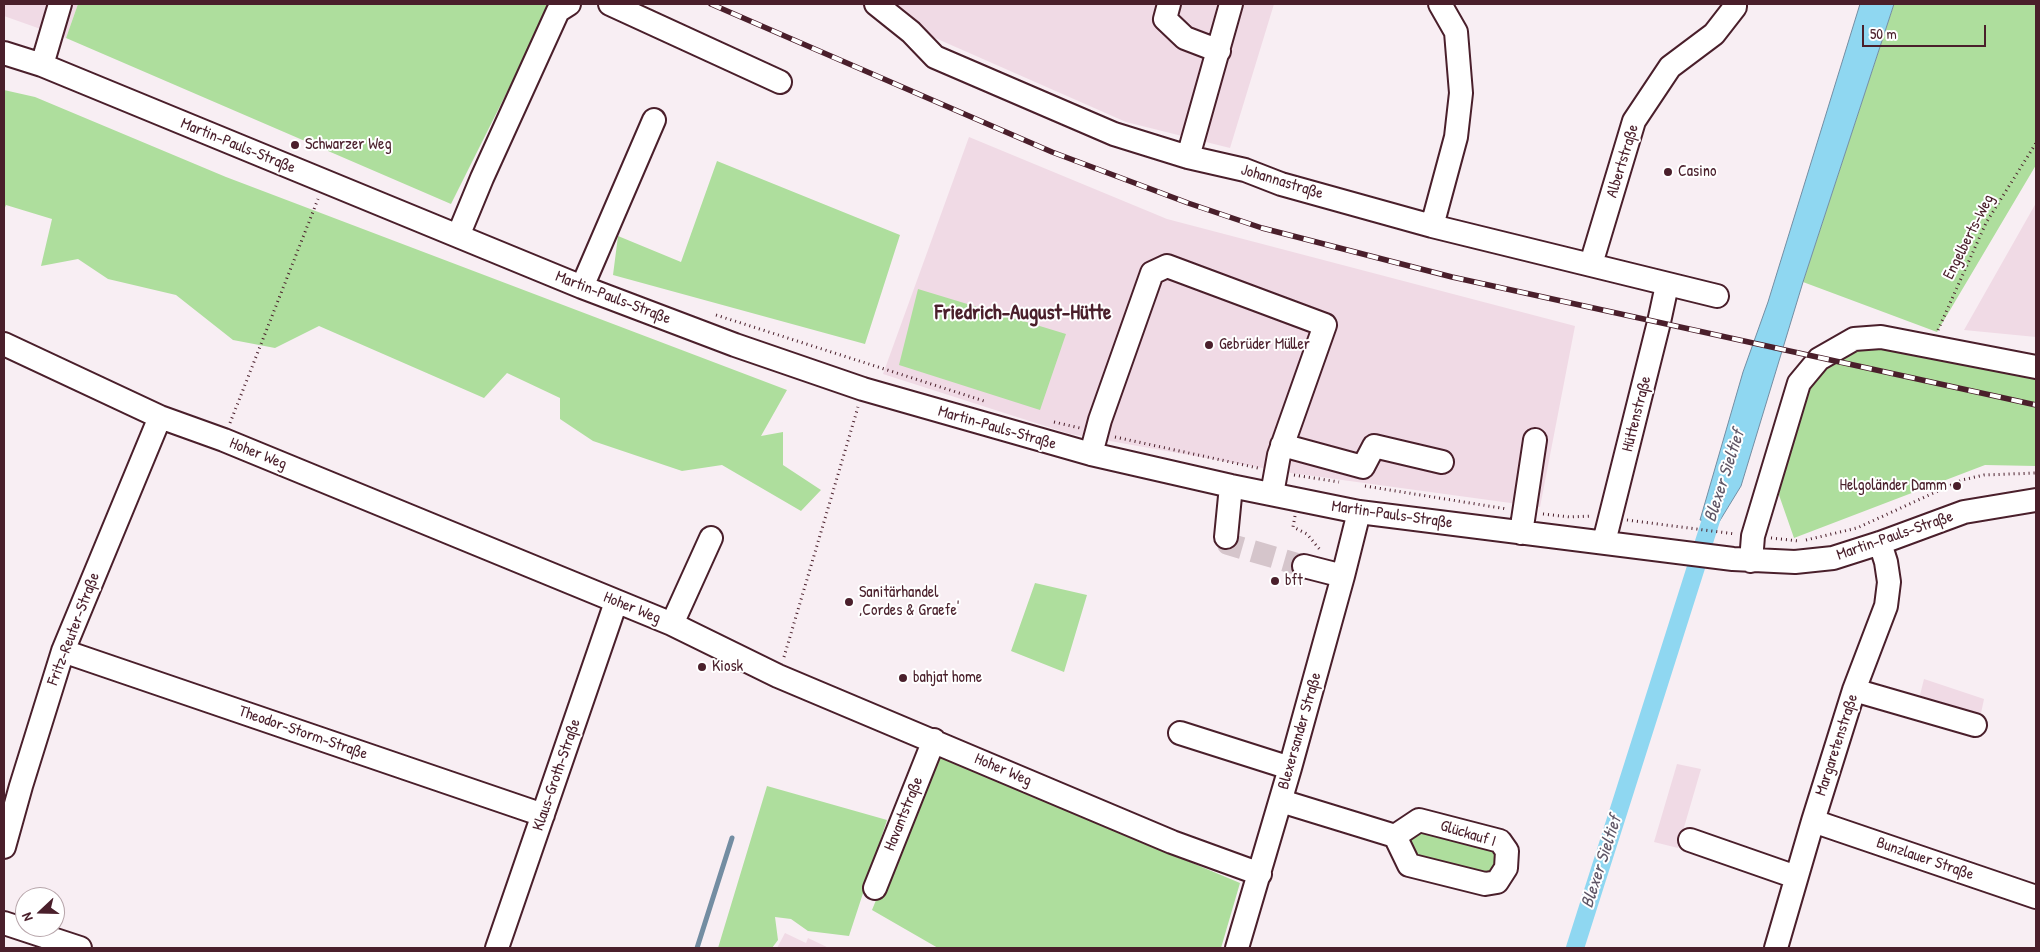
<!DOCTYPE html>
<meta charset="utf-8">
<style>
body{margin:0}
#map{position:relative;width:2040px;height:952px;overflow:hidden;background:#f8eef3;font-family:"Patrick Hand",sans-serif}
canvas{display:block}
.frame{position:absolute;inset:0;border:5px solid #4a1f2b;pointer-events:none}
.north{position:absolute;left:15px;top:887px;width:50px;height:50px;box-sizing:border-box;background:#fff;border:1px solid #b7a5aa;border-radius:50%;rotate:249deg;font-size:14px;font-weight:700;line-height:20px;text-align:center;color:#4a1f2b}
.north::after{content:'';display:block;margin:auto;width:18px;height:22px;background:#4a1f2b;clip-path:polygon(50% 0,100% 100%,50% 72%,0 100%)}
.scale{position:absolute;left:1862px;top:25px;width:124px;height:22px;box-sizing:border-box;border:2px solid #4a1f2b;border-top:0;padding-left:6px;font-size:15px;line-height:18px;white-space:nowrap;color:#4a1f2b;-webkit-text-stroke:4px #fff;paint-order:stroke}
</style>
<div id="map">
<canvas width="2040" height="952"></canvas>
<div class="frame"></div>
<div class="north">N</div>
<div class="scale">50 m</div>
</div>
<script>
const context = document.querySelector('canvas').getContext('2d');
context.lineJoin = 'round';
function paint(path, color) {
  context.fillStyle = color;
  context.fill(path, 'evenodd');
}
function toPath(rows) {
  const path = new Path2D();
  for (const r of rows) {
    path.moveTo(r[0], r[1]);
    for (let i = 2; i < r.length; i += 2) path.lineTo(r[i], r[i + 1]);
  }
  return path;
}
function stroke(path, color, width, dash) {
  context.strokeStyle = color;
  context.lineWidth = width;
  context.lineCap = dash ? 'butt' : 'round';
  context.setLineDash(dash || []);
  context.stroke(path);
}
function drawText(font, color, halo, rows, align = 'center') {
  context.font = font + ' "Patrick Hand",sans-serif';
  context.lineWidth = 4;
  context.setLineDash([]);
  context.textBaseline = 'middle';
  context.strokeStyle = halo;
  context.fillStyle = color;
  for (const [text, x, y, turn = 0] of rows) {
    context.save();
    context.translate(x, y);
    context.rotate((+turn || 0) * Math.PI / 180);
    context.textAlign = isNaN(turn) ? turn : align;
    if (halo) context.strokeText(text, 0, 0);
    context.fillText(text, 0, 0);
    context.restore();
  }
}
paint(toPath([
 [4,4,78,4,66,38,4,16],
 [858,4,1274,4,1230,148,1126,122],
 [969,137,1167,219,1575,326,1540,507,1291,473,1070,434,883,374],
 [2036,203,2036,337,1964,330],
 [1924,679,1984,699,1980,718,1919,699],
 [1677,764,1701,769,1678,848,1654,842],
 [785,933,806,943,808,938,829,948,777,948]
]), '#f0dae5');
paint(toPath([
 [78,4,551,4,451,204,66,38],
 [1894,4,2036,4,2036,165,1937,332,1803,282],
 [4,90,35,97,226,177,787,390,761,436,783,432,783,465,821,490,801,511,722,465,682,471,593,441,560,419,560,398,507,373,484,398,319,326,275,348,233,340,176,295,108,279,78,259,41,266,52,219,6,205,4,210],
 [717,161,900,235,865,344,613,275,618,236,681,262],
 [918,289,1066,334,1040,410,899,365],
 [1863,345,2036,373,2036,466,1985,465,1794,538,1779,495,1791,424,1810,372],
 [1035,583,1087,595,1064,672,1011,651],
 [935,755,1240,883,1221,948,938,948,872,910],
 [767,786,887,820,849,936,808,931,791,919,775,917,778,940,772,948,718,948],
 [1419,828,1492,847,1500,858,1500,866,1484,876,1410,856,1408,846,1410,834]
]), '#aede9d');
const water = toPath([
 [1860,4,1894,4,1803,282,1741,486,1719,522,1700,520,1743,372,1768,302,1860,4]
]);
paint(water, '#8fd7f1');
stroke(water, '#738da2', 1);
stroke(toPath([
 [697,948,732,838]
]), '#738da2', 5);
stroke(toPath([
 [1575,948,1718,498]
]), '#8fd7f1', 18);
stroke(toPath([
 [1226,537,1228,544,1304,566]
]), '#d5c5cb', 22, [22, 11]);
const minor = toPath([
 [610,4,780,82],
 [876,4,911,32,935,57,1114,134,1188,157,1245,170,1281,184,1432,226,1717,296],
 [1169,4,1165,19,1185,38,1219,51],
 [4,53,42,65,582,287,735,345,863,389,1091,454,1231,486,1359,512,1733,559,1795,562,1833,558,1880,543,1964,512,2036,500],
 [42,65,60,4],
 [1188,157,1231,4],
 [1432,226,1456,137,1461,93,1456,32,1440,4],
 [458,236,482,178,558,11,569,4],
 [1591,264,1634,121,1670,67,1714,34,1735,7,1735,4],
 [582,287,654,120],
 [4,344,160,417,224,440,672,624,778,676,1172,842,1260,874],
 [1282,445,1363,467,1374,446,1442,462],
 [1091,454,1100,420,1152,273,1167,266,1325,325,1279,455,1272,494],
 [1521,533,1535,440],
 [1226,537,1231,486],
 [1604,542,1659,322,1667,285],
 [1751,561,1753,536,1799,383,1819,359,1854,339,1881,337,2036,367],
 [1304,566,1343,576],
 [672,624,711,538],
 [63,651,543,815],
 [1854,690,1975,725],
 [1180,733,1290,768],
 [1281,801,1395,836,1409,865,1485,884,1497,882,1506,868,1507,851,1500,841,1419,820,1395,836],
 [1813,821,2036,897],
 [1690,840,1796,877],
 [4,847,21,786,63,651,160,417],
 [875,888,934,740],
 [4,923,80,948],
 [497,948,616,602],
 [1237,948,1290,768,1343,576,1359,512],
 [1776,948,1813,821,1854,690,1886,606,1889,582,1886,562,1880,543]
]);
stroke(minor, '#4a1f2b', 26);
stroke(toPath([
 [716,315,984,401],
 [1938,330,1986,223,2036,143],
 [1054,422,1080,428],
 [230,423,318,199],
 [1115,437,1258,468],
 [1294,475,1339,482],
 [1365,486,1507,509],
 [1543,514,1570,517,1592,516],
 [1295,516,1293,527,1307,534,1321,551],
 [1627,520,1735,534],
 [1771,538,1799,541],
 [1806,540,1857,528,1962,480,1984,475,2036,473],
 [784,657,858,407]
]), '#4a1f2b', 3, [1, 4]);
stroke(minor, '#fff', 22);
const rail = toPath([
 [711,4,1052,152,1188,203,1262,228,1452,277,2036,405]
]);
stroke(rail, '#4a1f2b', 5.5);
stroke(rail, '#fff', 4, [11]);
for (const [x, y, r, color] of [
 [295,145,5,"#4a1f2b"],
 [1668,172,5,"#4a1f2b"],
 [1209,345,5,"#4a1f2b"],
 [1957,486,5,"#4a1f2b"],
 [1275,581,5,"#4a1f2b"],
 [849,602,5,"#4a1f2b"],
 [702,667,5,"#4a1f2b"],
 [903,678,5,"#4a1f2b"]
]) {
  const dot = new Path2D();
  dot.arc(x, y, r, 0, 2 * Math.PI);
  context.fillStyle = color;
  context.fill(dot);
  stroke(dot, '#fff', 2);
}
drawText('16px', '#4a1f2b', '#fff', [
 ["Schwarzer Weg",305,145],
 ["Casino",1678,172],
 ["Gebrüder Müller",1219,345],
 ["Helgoländer Damm",1947,486,"right"],
 ["bft",1285,581],
 ["Sanitärhandel",859,593],
 [",Cordes & Graefe'",859,611],
 ["Kiosk",712,667],
 ["bahjat home",913,678]
], 'left');
drawText('16px', '#4a1f2b', '#fff', [
 ["Martin-Pauls-Straße",238,146,22],
 ["Albertstraße",1623,161,-73],
 ["Johannastraße",1282,182,17],
 ["Engelberts-Weg",1969,237,-63],
 ["Martin-Pauls-Straße",613,298,21],
 ["Hüttenstraße",1637,414,-76],
 ["Martin-Pauls-Straße",997,428,16],
 ["Hoher Weg",258,454,22],
 ["Martin-Pauls-Straße",1392,515,8],
 ["Martin-Pauls-Straße",1895,536,-19],
 ["Hoher Weg",632,608,22],
 ["Fritz-Reuter-Straße",74,629,-69],
 ["Blexersander Straße",1300,731,-74],
 ["Theodor-Storm-Straße",303,733,19],
 ["Margaretenstraße",1837,745,-72],
 ["Hoher Weg",1003,770,23],
 ["Klaus-Groth-Straße",557,775,-71],
 ["Havantstraße",904,814,-68],
 ["Glückauf I",1468,834,17],
 ["Bunzlauer Straße",1925,859,19]
]);
drawText('italic 18px', '#5f5666', '#fff', [
 ["Blexer Sieltief",1725,476,-72],
 ["Blexer Sieltief",1602,862,-72]
]);
drawText('bold 21px', '#4a1f2b', '#fff', [
 ["Friedrich-August-Hütte",1023,313]
]);
</script>
